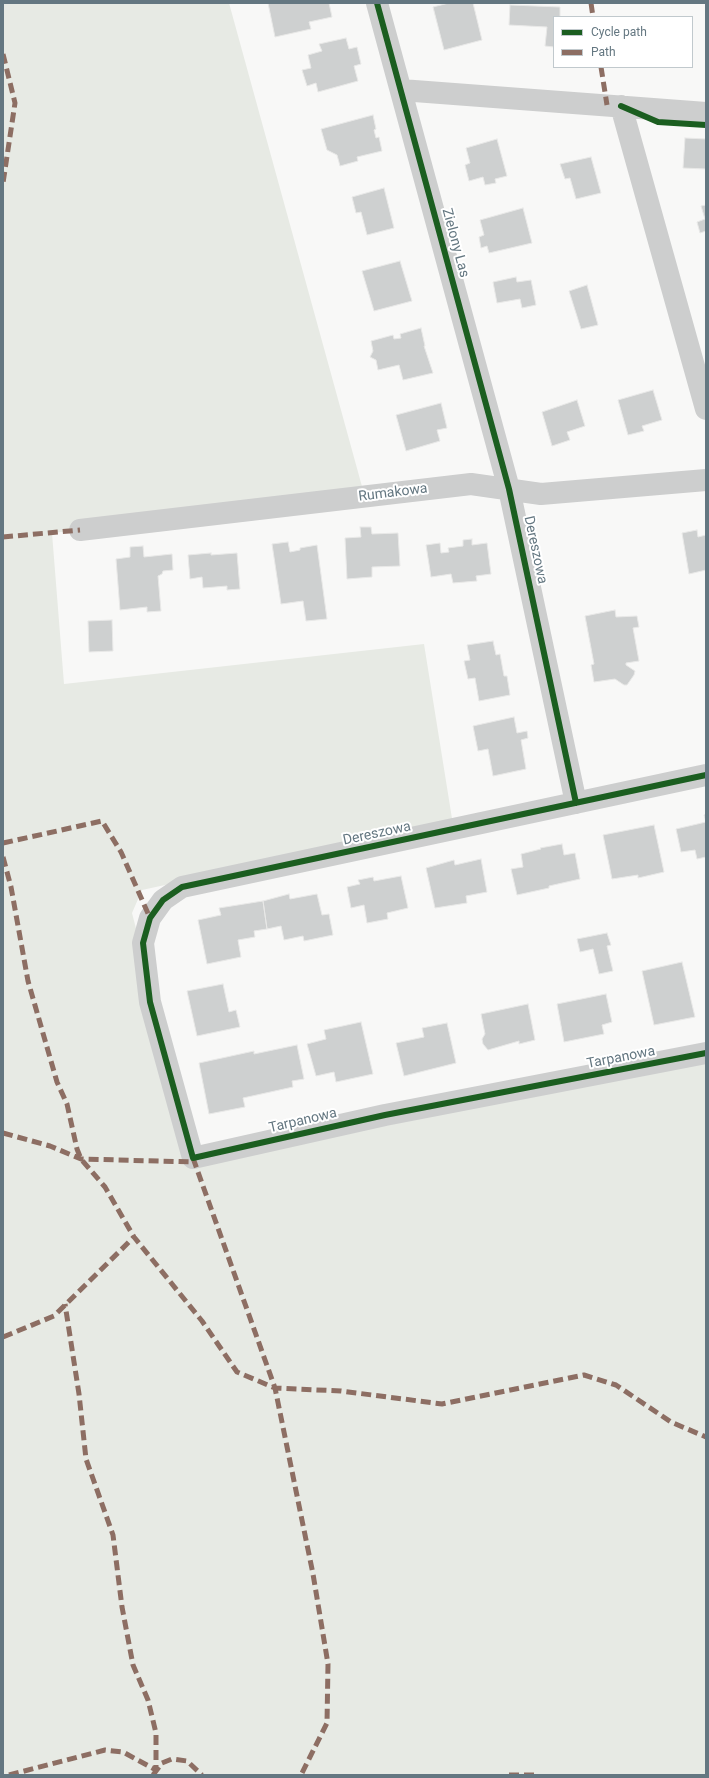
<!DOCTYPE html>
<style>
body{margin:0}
#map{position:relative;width:709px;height:1778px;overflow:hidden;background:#f8f8f7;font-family:Roboto,sans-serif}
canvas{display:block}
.frame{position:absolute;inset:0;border:4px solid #647781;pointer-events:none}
.legend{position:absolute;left:553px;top:16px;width:140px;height:52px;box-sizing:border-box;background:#fff;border:1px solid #c1c9cd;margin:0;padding:5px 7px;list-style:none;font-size:12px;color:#647781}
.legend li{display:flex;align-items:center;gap:8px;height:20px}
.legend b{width:20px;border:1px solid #c1c9cd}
</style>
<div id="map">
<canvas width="709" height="1778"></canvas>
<div class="frame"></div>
<ul class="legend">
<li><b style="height:5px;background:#1b5e20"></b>Cycle path</li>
<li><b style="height:5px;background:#8d6e63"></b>Path</li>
</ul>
</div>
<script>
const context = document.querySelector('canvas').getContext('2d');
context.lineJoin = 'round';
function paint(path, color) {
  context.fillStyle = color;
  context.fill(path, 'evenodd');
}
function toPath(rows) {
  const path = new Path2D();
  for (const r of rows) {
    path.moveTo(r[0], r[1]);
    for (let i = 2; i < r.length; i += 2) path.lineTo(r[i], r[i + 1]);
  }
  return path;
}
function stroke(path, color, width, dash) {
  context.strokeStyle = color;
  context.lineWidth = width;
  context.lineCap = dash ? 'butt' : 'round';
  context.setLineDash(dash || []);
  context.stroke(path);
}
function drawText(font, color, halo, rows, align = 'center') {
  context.font = font + ' Roboto,sans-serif';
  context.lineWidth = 4;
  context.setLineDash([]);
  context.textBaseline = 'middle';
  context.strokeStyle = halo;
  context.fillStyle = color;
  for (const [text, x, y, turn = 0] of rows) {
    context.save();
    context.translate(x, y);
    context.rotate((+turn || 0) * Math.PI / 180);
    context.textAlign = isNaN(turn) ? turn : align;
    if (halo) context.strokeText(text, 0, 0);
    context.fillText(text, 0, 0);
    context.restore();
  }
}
paint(toPath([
 [3,3,229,3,366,501,52,533,64,684,424,644,454,831,257,865,142,890,132,913,195,1157,706,1061,706,1775,3,1775]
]), '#e7eae4');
const building = toPath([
 [268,3,329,3,332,17,309,22,311,29,275,37,268,3],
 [449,3,473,3,482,40,444,50,433,7,449,3],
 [510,5,560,7,560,17,554,17,554,47,545,46,547,27,509,25,510,5],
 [346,38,349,49,357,47,361,64,354,66,358,81,318,92,316,83,307,86,302,70,311,68,308,55,322,51,319,44,346,38],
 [373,115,376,129,374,130,376,138,379,137,382,151,357,157,358,161,340,166,337,155,327,150,321,129,373,115],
 [685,138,706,139,706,169,683,168,685,138],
 [497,139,507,176,495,179,496,183,485,185,483,177,469,181,465,165,470,163,466,148,497,139],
 [591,157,601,193,576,199,570,178,565,179,560,164,591,157],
 [384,188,394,228,367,235,361,212,356,213,352,197,384,188],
 [706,205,706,231,700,233,697,222,705,219,701,206,706,205],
 [523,208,532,243,489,253,487,246,481,248,479,237,484,235,480,220,523,208],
 [400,261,412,301,374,311,362,271,400,261],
 [516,277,517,282,531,280,536,305,522,308,520,299,497,303,493,282,516,277],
 [587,285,598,325,581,329,569,291,587,285],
 [421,328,425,346,424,346,433,373,403,380,399,365,378,370,376,360,370,357,373,351,371,341,393,335,394,339,401,338,400,334,421,328],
 [653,390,662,420,642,426,644,431,628,435,618,400,653,390],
 [577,400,585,426,567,432,570,440,552,446,542,412,577,400],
 [441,403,447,428,437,430,440,441,406,451,396,415,441,403],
 [360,527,371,527,372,534,398,533,400,566,372,567,372,577,347,579,345,538,361,537,360,527],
 [697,530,698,537,706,535,706,570,689,574,682,533,697,530],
 [472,539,472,545,487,543,491,574,476,576,477,581,453,583,451,574,431,577,426,545,440,543,441,553,449,552,448,548,463,546,463,540,472,539],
 [288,542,290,552,300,550,300,548,317,545,327,619,306,621,303,601,281,604,272,544,288,542],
 [143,546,144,557,172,554,173,570,163,571,162,574,158,576,161,611,147,612,147,607,120,610,116,559,130,557,130,547,143,546],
 [211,553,211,555,237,553,240,589,227,590,227,586,203,588,202,577,190,579,188,555,211,553],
 [615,610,616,617,637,616,639,627,633,628,639,661,626,663,626,665,635,671,634,675,627,685,624,685,615,679,594,682,591,665,594,664,585,616,615,610],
 [112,620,113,651,89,652,88,621,112,620],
 [493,641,496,655,500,654,504,676,507,676,510,695,479,701,475,678,468,679,464,661,470,660,467,645,493,641],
 [514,717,517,733,527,731,528,738,521,740,526,769,493,776,488,749,478,751,473,726,514,717],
 [706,814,706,857,697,859,695,850,681,852,676,829,706,822,704,815,706,814],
 [654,825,664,872,638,878,638,875,612,879,603,835,654,825],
 [562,844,564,855,575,853,580,879,549,886,549,888,517,895,511,869,523,867,521,854,541,849,540,848,562,844],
 [481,859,487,892,466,896,467,903,435,908,426,868,454,860,455,865,481,859],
 [401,876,408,908,387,913,388,919,367,923,364,905,351,908,347,887,360,884,358,880,373,877,374,881,401,876],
 [289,894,290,899,317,894,322,915,329,914,333,935,304,941,303,936,284,940,281,926,267,929,263,901,289,894],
 [263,901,267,929,254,931,255,937,238,940,241,957,207,964,198,920,221,915,219,908,263,901],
 [607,933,611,945,607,946,613,971,599,974,593,949,580,952,577,939,607,933],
 [682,962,695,1017,654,1025,642,971,682,962],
 [223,984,229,1012,236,1010,240,1027,197,1036,187,991,223,984],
 [606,994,612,1022,602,1025,604,1034,564,1042,557,1004,606,994],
 [528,1004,535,1040,519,1044,519,1041,488,1050,483,1044,482,1039,485,1034,481,1014,528,1004],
 [361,1022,373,1074,336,1082,334,1072,316,1076,307,1044,326,1039,324,1030,361,1022],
 [447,1023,456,1063,404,1076,396,1043,424,1037,422,1028,447,1023],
 [297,1045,304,1079,292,1081,293,1087,243,1098,245,1107,209,1114,199,1063,254,1051,254,1054,297,1045]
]);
paint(building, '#ced0d0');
stroke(building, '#e8e8e7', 1);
stroke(toPath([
 [377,3,509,489,576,803],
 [401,90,706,113],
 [621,106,706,409],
 [80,530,471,484,541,494,706,480],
 [706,775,182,887,163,900,150,918,143,943,150,1002,193,1158,385,1115,706,1053]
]), '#cdcece', 22);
stroke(toPath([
 [591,3,593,17],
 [3,54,15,103,3,183],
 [601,67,607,105],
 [3,537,80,530],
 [3,843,102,821,121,852,150,918],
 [3,857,11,887,28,981,57,1082,67,1104,77,1149,81,1159,105,1187,134,1237,202,1321,237,1372,275,1388,341,1391,442,1404,584,1375,616,1385,671,1422,706,1437],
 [3,1133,50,1146,81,1159,195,1162],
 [193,1158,275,1388,313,1574,328,1664,327,1723,301,1775],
 [3,1337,54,1316,134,1237],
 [9,1775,105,1750,123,1752,156,1770,156,1733,148,1700,133,1665,122,1607,113,1535,86,1459,79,1394,65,1304],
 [153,1775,162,1763,172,1759,187,1761,202,1775],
 [509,1775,538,1775]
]), '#8d6e63', 5, [10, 5]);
stroke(toPath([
 [377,3,509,489,576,803],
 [621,106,658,122,706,125],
 [706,775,182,887,163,900,150,918,143,943,150,1002,193,1158,385,1115,706,1053]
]), '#1b5e20', 6);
drawText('14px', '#647781', '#fff', [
 ["Zielony Las",455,243,75],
 ["Rumakowa",393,493,-7],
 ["Dereszowa",535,550,78],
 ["Dereszowa",377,834,-12],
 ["Tarpanowa",621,1058,-11],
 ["Tarpanowa",303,1121,-13]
]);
</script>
